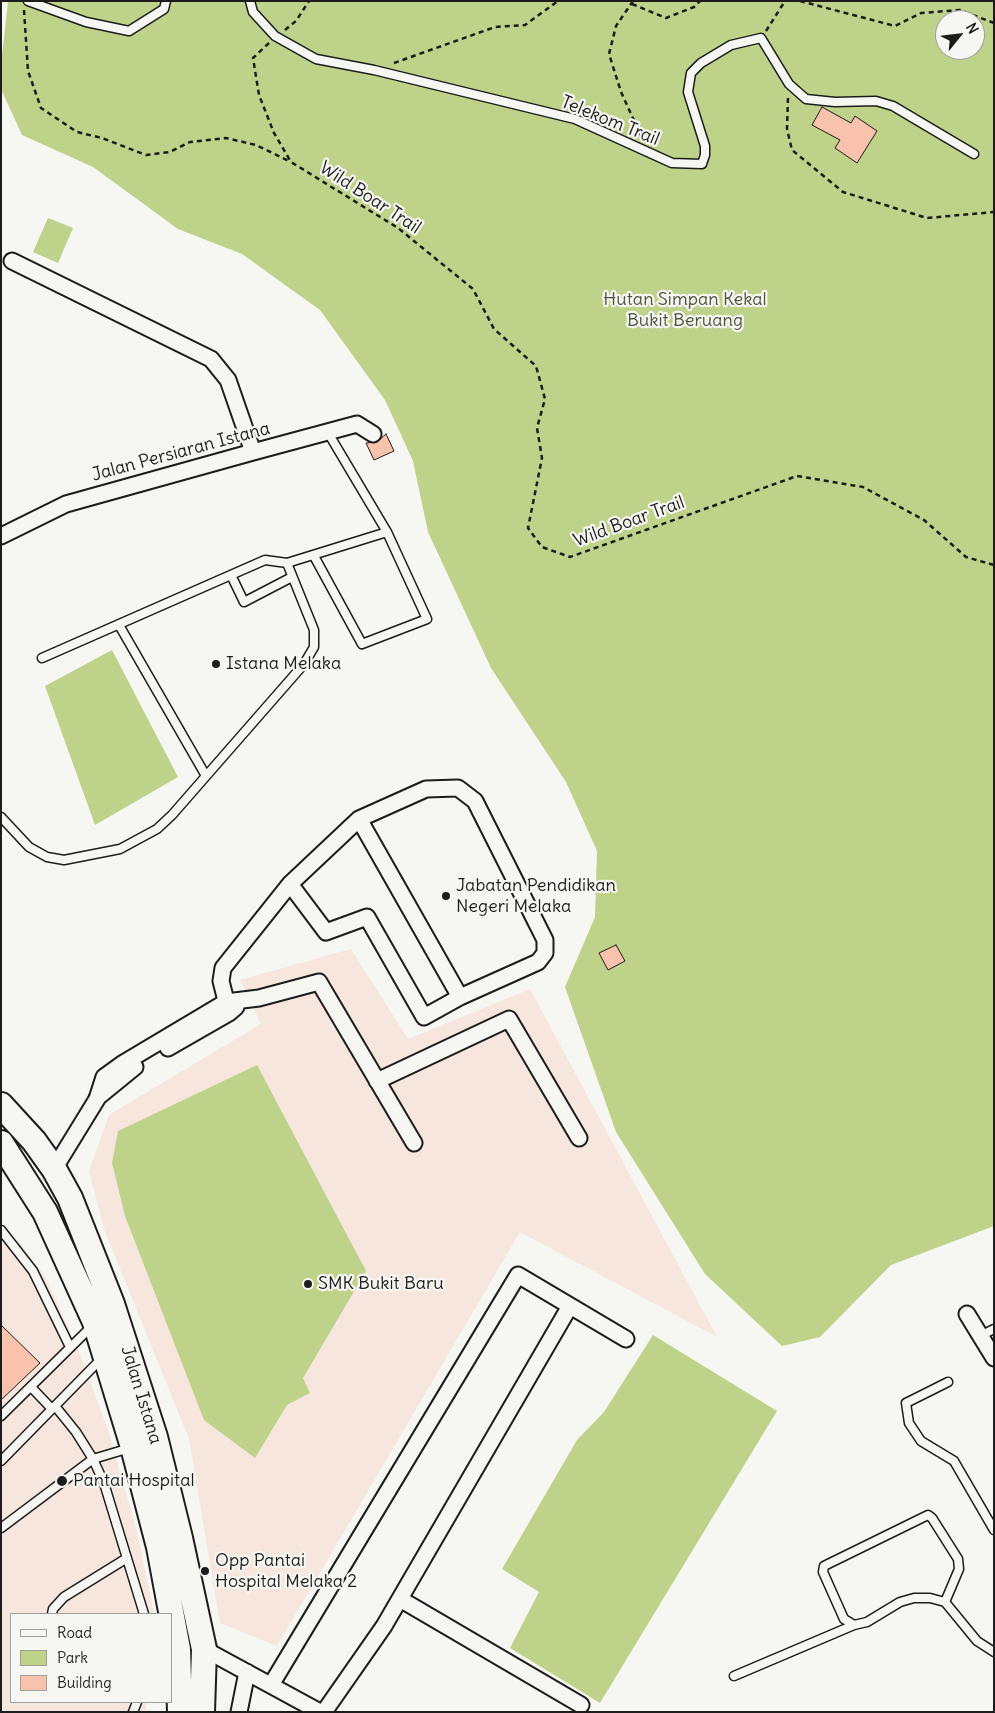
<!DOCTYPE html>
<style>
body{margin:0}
#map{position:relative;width:995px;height:1713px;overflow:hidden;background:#f6f6f2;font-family:Delius,sans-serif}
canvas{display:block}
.frame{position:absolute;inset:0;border:2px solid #1c1c1c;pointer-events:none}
.legend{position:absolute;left:10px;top:1613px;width:162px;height:90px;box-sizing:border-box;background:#f6f6f2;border:1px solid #9f9f9c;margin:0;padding:6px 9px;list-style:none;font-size:15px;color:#1c1c1c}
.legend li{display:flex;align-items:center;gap:10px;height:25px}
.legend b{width:25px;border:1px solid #9f9f9c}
.north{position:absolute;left:935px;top:10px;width:50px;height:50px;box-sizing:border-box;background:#f6f6f2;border:1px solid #9f9f9c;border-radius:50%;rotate:61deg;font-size:14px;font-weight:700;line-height:20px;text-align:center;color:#1c1c1c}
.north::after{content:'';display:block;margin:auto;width:18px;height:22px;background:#1c1c1c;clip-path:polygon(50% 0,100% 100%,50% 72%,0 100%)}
</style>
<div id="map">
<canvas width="995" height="1713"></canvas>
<div class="frame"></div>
<ul class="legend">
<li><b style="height:6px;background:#f6f6f2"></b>Road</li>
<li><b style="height:14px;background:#bed389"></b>Park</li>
<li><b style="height:14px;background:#f9c2ac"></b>Building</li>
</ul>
<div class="north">N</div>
</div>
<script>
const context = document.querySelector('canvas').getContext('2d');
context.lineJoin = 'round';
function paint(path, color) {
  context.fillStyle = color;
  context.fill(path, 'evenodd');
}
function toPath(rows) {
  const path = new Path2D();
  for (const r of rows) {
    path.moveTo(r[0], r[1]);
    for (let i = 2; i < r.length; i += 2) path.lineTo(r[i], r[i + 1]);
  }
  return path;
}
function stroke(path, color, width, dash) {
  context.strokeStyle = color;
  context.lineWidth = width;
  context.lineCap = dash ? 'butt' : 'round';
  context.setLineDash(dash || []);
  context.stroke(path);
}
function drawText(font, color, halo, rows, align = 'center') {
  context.font = font + ' Delius,sans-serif';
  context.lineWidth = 4.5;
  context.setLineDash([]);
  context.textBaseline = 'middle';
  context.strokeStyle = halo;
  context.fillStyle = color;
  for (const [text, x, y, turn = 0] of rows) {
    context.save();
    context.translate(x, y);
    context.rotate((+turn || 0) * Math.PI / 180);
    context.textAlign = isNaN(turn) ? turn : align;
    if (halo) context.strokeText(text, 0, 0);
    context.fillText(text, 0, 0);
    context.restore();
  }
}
paint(toPath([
 [351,949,408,1039,530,989,717,1337,520,1232,277,1646,220,1623,189,1439,104,1229,89,1171,109,1115,261,1024,240,980],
 [18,1241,45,1276,80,1354,108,1430,137,1532,154,1614,11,1614,11,1702,147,1702,145,1712,1,1712,1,1245]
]), '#f7e6dd');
paint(toPath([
 [8,1,994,1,994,1226,891,1265,820,1337,782,1346,705,1274,616,1132,565,987,595,917,597,851,566,782,491,668,428,532,413,461,385,400,320,310,242,254,178,229,93,167,22,135,1,89,1,65],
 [945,20,975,20,975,50,945,50],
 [48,218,73,228,58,263,33,252],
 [112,650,178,777,95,825,45,686],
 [257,1065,366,1271,303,1378,310,1393,287,1405,255,1458,204,1420,125,1216,112,1163,118,1131],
 [653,1335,777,1411,600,1703,510,1648,539,1592,502,1569,577,1440,604,1412]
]), '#bed389');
const building = toPath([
 [822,107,851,123,855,116,877,131,857,163,835,148,840,140,812,125,822,107],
 [386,434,394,451,374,460,366,443,377,442,386,434],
 [616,945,625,961,608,970,599,953,616,945],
 [1,1325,40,1363,1,1400,1,1325]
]);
paint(building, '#f9c2ac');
stroke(building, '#1c1c1c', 1);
const service = toPath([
 [28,1,86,22,129,31,164,9,166,1],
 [250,1,253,12,275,36,316,59,374,70,575,119,672,163,702,164,705,155,705,146,688,92,691,73,701,63,731,45,761,38,789,84,806,99,835,102,876,101,893,106,974,154],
 [314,556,362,644,427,619,387,532,327,431],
 [231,575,244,602,292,577],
 [119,625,206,776],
 [42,658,265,560,287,563,387,532],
 [1,817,29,847,47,857,64,860,120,849,157,829,172,815,304,664,314,647,314,630,287,563],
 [1,1230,33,1271,70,1347],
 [980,1336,994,1329],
 [948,1382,906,1403,909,1423,921,1441,954,1461,994,1530],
 [31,1387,52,1409],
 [55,1406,76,1432,93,1459,104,1483,144,1614],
 [1,1416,92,1326],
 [1,1461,101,1359],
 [1,1528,93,1459,130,1448],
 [945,1602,959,1569,958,1559,932,1518,928,1515,824,1566,823,1572,844,1619,854,1625,867,1622,900,1602,914,1598,930,1598,945,1602,977,1641,994,1652],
 [52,1614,53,1609,64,1597,127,1558],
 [734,1676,854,1625],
 [133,1712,137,1702]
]);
const minor = toPath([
 [12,261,211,359,228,380,253,452],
 [1,536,66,504,253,452,357,424,373,434],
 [359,819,460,997],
 [229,1013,221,981,223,968,290,884,359,819,426,789,458,788,475,801,545,940,545,953,538,962,460,997,424,1017,367,917,326,932,290,884],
 [168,1048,229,1013,236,1007],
 [377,1081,509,1019,579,1138],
 [97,1098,135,1067],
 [54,1169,97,1099,104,1077,122,1064,226,1002,259,998,319,982,414,1143],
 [967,1314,994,1358],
 [400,1599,581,1705],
 [204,1649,320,1712],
 [271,1685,518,1275,626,1339],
 [239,1712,247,1672],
 [324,1712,384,1626,570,1306]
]);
const primary = toPath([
 [1,1105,34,1141,54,1169,70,1198,112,1304,155,1437,180,1538,204,1649,202,1712],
 [1,1143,45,1212,95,1322,133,1447,159,1547,178,1649,180,1712]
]);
stroke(service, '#1c1c1c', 11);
stroke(minor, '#1c1c1c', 19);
stroke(primary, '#1c1c1c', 28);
stroke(toPath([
 [633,1,616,26,609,54,621,92,642,138],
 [800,1,895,26,921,13,960,10,994,23],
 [632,4,666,18,694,7,700,1],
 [24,10,28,71,41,108,77,132,102,138,146,155,170,152,190,142,226,138,256,145,291,162],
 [285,30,296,21,309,1],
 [766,31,785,1],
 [269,43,253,58,259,95,274,133,291,162,398,228,473,289,494,329,536,366,545,399,537,428,542,458,528,528,542,547,570,557,797,476,863,487,924,520,966,557,994,565],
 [394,63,495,27,525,25,558,1],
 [788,98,787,129,792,150,843,192,927,218,994,212]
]), '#1c1c1c', 2.5, [5, 4]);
stroke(service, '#f6f6f2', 8);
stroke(minor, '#f6f6f2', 15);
stroke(primary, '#f6f6f2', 24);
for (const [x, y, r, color] of [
 [216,664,5,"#1c1c1c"],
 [446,896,5,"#1c1c1c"],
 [308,1284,5,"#1c1c1c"],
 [62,1481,6,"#1c1c1c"],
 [205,1571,5,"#1c1c1c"]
]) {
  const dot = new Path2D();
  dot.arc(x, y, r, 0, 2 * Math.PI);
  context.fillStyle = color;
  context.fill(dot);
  stroke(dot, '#f6f6f2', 2);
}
drawText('18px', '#1c1c1c', '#f6f6f2', [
 ["Telekom Trail",610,121,22],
 ["Wild Boar Trail",370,198,33],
 ["Jalan Persiaran Istana",181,452,-15],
 ["Wild Boar Trail",629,522,-20],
 ["Jalan Istana",141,1395,73]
]);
drawText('18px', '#4d533d', '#f6f6f2', [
 ["Hutan Simpan Kekal",685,300],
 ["Bukit Beruang",685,321]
]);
drawText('18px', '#1c1c1c', '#f6f6f2', [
 ["Istana Melaka",226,664],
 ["Jabatan Pendidikan",456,886],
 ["Negeri Melaka",456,907],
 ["SMK Bukit Baru",318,1284],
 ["Pantai Hospital",73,1481],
 ["Opp Pantai",215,1561],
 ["Hospital Melaka 2",215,1582]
], 'left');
</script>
